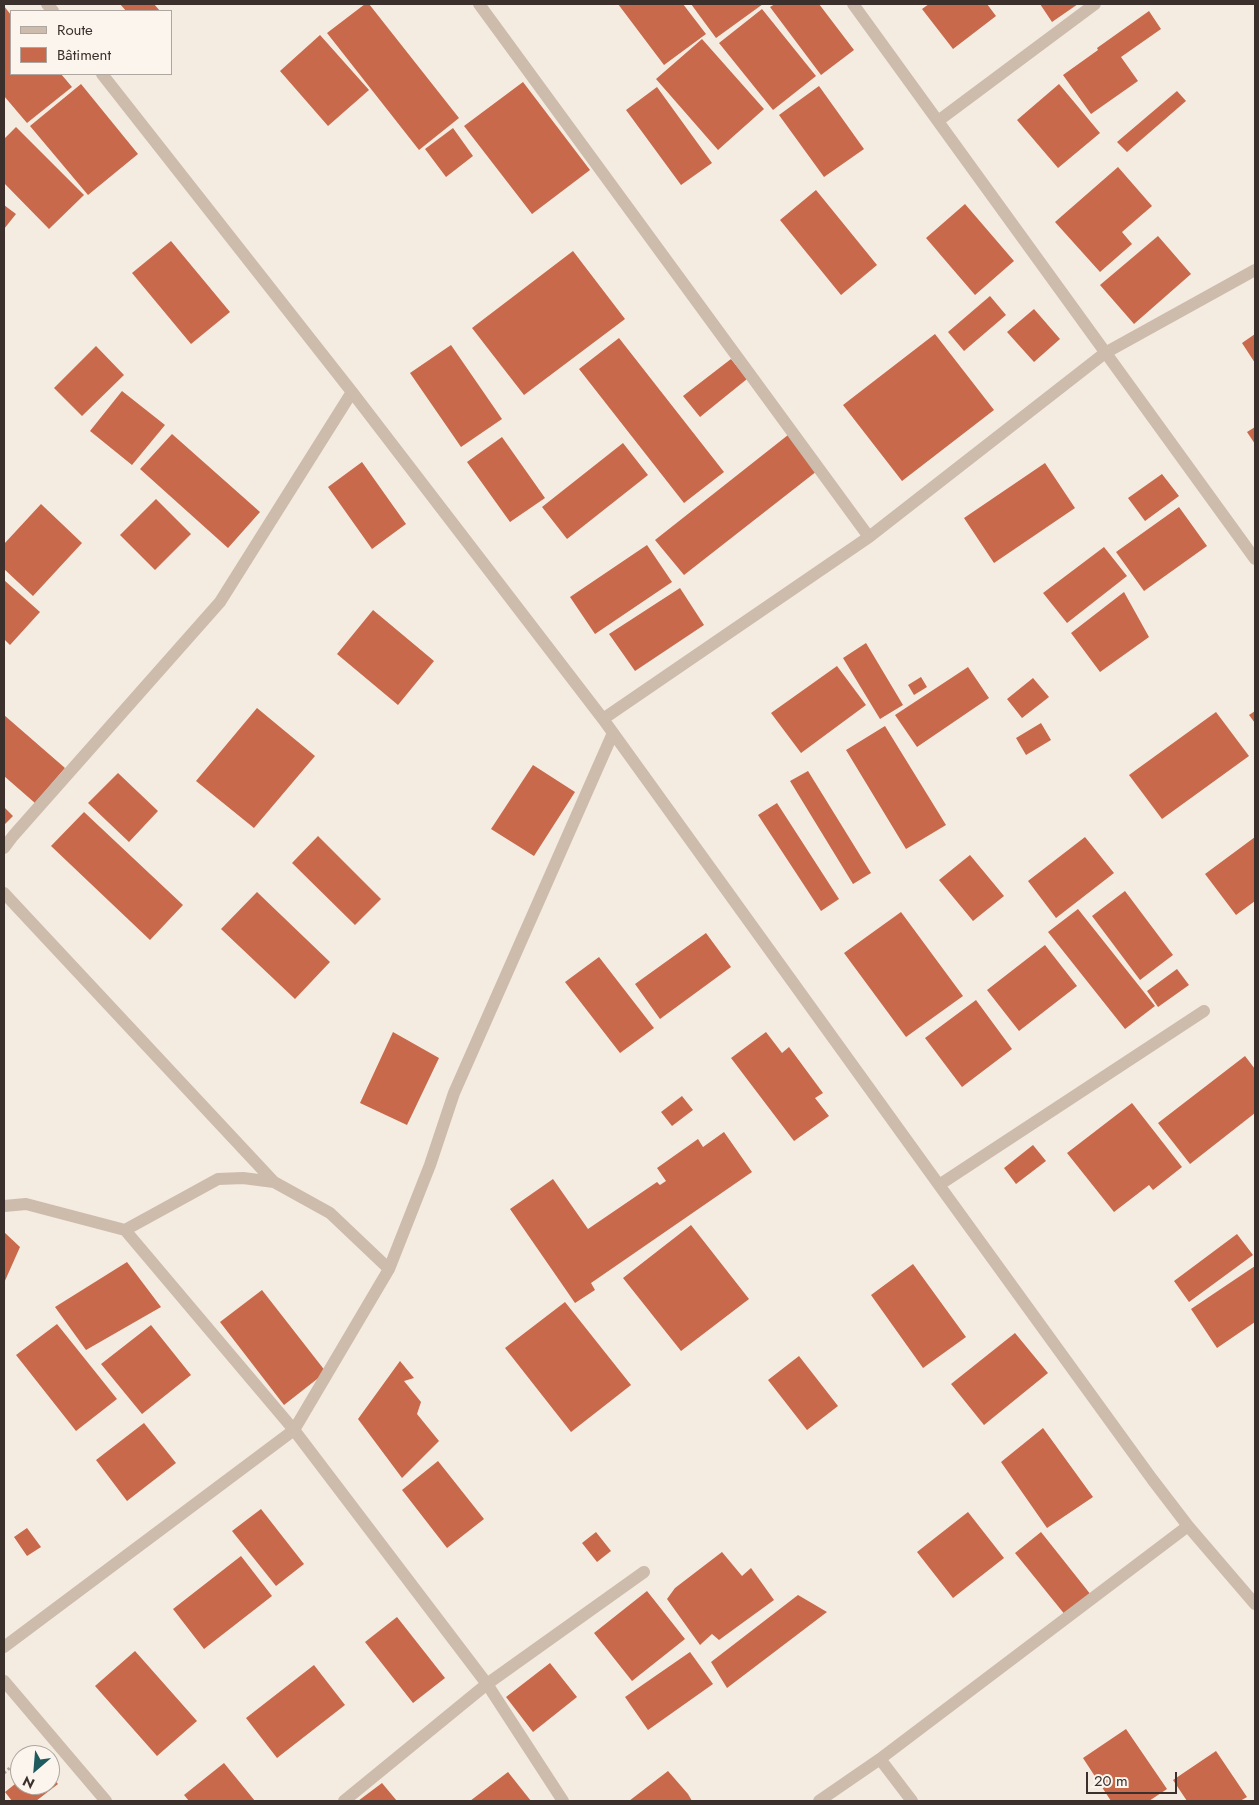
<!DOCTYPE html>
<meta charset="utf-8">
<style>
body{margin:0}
#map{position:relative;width:1259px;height:1805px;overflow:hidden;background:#f4ebe1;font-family:Jost,sans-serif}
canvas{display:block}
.frame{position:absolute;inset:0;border:5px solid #3b302b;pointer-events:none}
.legend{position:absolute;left:10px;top:10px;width:162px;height:65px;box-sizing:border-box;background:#fbf5ee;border:1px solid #aea6a0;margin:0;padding:6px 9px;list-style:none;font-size:15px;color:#3b302b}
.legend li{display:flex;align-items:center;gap:10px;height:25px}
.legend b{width:25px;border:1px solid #aea6a0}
.north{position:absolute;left:10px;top:1745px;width:50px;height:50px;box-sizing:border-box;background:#fbf5ee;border:1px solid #aea6a0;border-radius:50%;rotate:207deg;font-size:14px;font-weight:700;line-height:20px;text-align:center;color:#3b302b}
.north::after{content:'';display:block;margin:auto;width:18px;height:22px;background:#1f5a5e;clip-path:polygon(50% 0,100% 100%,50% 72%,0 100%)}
.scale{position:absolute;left:1086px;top:1772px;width:91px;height:22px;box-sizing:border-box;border:2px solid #3b302b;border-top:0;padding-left:6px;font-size:15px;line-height:18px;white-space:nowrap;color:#3b302b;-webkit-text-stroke:4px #fbf5ee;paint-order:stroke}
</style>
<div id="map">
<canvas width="1259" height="1805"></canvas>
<div class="frame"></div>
<ul class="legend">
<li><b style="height:6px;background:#cdbbac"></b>Route</li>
<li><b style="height:14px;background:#c8694b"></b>Bâtiment</li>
</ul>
<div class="north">N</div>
<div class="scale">20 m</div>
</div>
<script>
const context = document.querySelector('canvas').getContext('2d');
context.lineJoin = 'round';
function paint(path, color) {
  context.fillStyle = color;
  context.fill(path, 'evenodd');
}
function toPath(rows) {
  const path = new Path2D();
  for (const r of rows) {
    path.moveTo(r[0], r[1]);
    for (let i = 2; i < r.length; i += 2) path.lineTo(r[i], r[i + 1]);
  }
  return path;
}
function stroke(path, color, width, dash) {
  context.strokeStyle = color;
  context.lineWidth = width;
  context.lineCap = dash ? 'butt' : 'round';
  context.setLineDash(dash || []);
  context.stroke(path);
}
paint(toPath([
 [120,4,154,4,160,11,126,11],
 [365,4,369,4,459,118,419,150,327,33],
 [618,4,683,4,706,34,664,65],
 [691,4,763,4,716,38],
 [775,4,819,4,854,50,821,75,770,7],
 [929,4,987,4,996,16,953,49,922,9],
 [1040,4,1078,4,1052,22],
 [4,6,11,15,11,74,61,74,72,87,27,123,4,96],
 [762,9,816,76,773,110,719,43],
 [1149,11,1161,29,1121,57,1138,81,1091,114,1063,75,1098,50,1097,48],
 [320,35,369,90,328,126,280,71],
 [702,39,764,109,718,150,656,79],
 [523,82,590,170,532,214,464,126],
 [81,84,138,154,88,195,30,126],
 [1059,84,1100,133,1058,168,1017,120],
 [819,86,864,149,824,177,779,115],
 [657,87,712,163,681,185,626,110],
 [1177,91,1186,101,1127,152,1117,142],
 [16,127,84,195,49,229,4,183,4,139],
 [453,128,473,156,446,177,425,149],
 [1118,167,1152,206,1122,232,1132,244,1100,272,1055,222],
 [816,190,877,265,841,295,780,220],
 [965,204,1014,261,975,295,926,238],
 [4,205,16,214,4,229],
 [1158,236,1191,274,1134,324,1100,285],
 [171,241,230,312,191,344,132,273],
 [573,251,625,319,524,395,472,328],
 [990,296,1006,315,964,351,948,332],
 [1034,309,1060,339,1034,362,1007,332],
 [935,334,994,410,902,481,843,405],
 [1255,334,1255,363,1242,343],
 [619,338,724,472,684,503,579,369],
 [451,345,502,419,461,447,410,373],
 [96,346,124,375,82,416,54,388],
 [731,359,747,379,700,417,683,396],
 [122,391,165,425,132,465,90,431],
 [1255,427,1255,444,1247,432],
 [172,434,260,512,228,548,140,469],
 [788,435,817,471,684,575,655,540],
 [502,437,545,498,510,522,467,462],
 [623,443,648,475,567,539,542,507],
 [362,462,406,524,372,549,328,487],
 [1045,463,1075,508,994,563,964,518],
 [1162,474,1179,496,1145,521,1128,498],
 [156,499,191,534,155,570,120,535],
 [41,504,82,543,33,596,4,569,4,544],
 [1179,507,1207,546,1144,591,1116,552],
 [647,545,672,582,595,634,570,597],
 [1104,547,1127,576,1067,623,1043,593],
 [4,580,40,612,10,645,4,639],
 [680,588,704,625,635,671,609,634],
 [1124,592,1149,637,1100,672,1071,633],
 [373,610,434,661,398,705,337,654],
 [866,643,903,705,880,719,843,658],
 [837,666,866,705,801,753,771,713],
 [968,667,989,698,917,747,895,715],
 [921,677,927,687,914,695,908,685],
 [1033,678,1049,697,1022,718,1007,699],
 [257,708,315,756,254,828,196,781],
 [1255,711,1255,723,1249,715],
 [1216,712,1249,756,1162,819,1129,775],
 [4,715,65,768,35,803,4,776],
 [1041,723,1051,740,1026,755,1016,738],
 [885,726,946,825,906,849,846,750],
 [533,765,575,792,534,856,491,829],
 [808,771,871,873,853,884,790,781],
 [118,773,158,811,129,842,88,803],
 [777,803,839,899,821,911,758,815],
 [4,807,13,816,4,825],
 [84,812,183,905,150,940,51,846],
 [318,836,381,899,355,925,292,863],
 [1085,837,1114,873,1056,918,1028,881],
 [1255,837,1255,901,1236,915,1205,874],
 [970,855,1004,896,973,921,939,880],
 [1125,891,1173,955,1140,980,1092,916],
 [257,892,330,962,295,999,221,929],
 [1078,909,1155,1006,1125,1029,1048,932],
 [901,912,963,996,906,1037,844,953],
 [706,933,731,967,660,1019,635,984],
 [1045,945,1077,986,1019,1031,987,990],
 [599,957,654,1028,620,1053,565,982],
 [1177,969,1189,985,1158,1007,1147,991],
 [976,1000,1012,1049,962,1087,925,1038],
 [393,1032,439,1058,407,1125,360,1103],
 [766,1032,782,1053,789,1047,823,1093,815,1098,829,1116,794,1141,731,1058],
 [1245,1056,1255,1069,1255,1113,1190,1164,1158,1123],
 [682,1096,693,1110,672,1126,661,1112],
 [1132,1103,1182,1167,1153,1190,1149,1185,1114,1212,1067,1153],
 [724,1132,752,1172,591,1283,595,1290,575,1303,510,1209,553,1179,588,1229,657,1182,660,1185,666,1181,657,1168,698,1139,703,1147],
 [1033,1145,1046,1161,1016,1184,1004,1168],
 [691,1225,749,1299,681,1351,623,1278],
 [4,1232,20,1247,4,1283],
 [1237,1234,1253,1255,1189,1302,1174,1281],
 [127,1262,161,1307,86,1350,55,1307],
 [913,1264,966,1337,923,1368,871,1295],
 [1255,1266,1255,1322,1217,1348,1191,1309],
 [262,1290,326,1372,284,1405,220,1322],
 [565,1302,631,1385,571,1432,505,1348],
 [57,1324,117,1399,76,1431,16,1355],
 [151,1325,191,1375,142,1414,101,1364],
 [1015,1333,1048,1373,984,1425,951,1384],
 [799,1356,838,1406,807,1430,768,1380],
 [400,1361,414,1378,404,1381,421,1402,417,1414,439,1441,402,1478,358,1419],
 [144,1423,176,1463,127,1501,96,1460],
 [1043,1428,1093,1497,1047,1528,1001,1462],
 [438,1461,484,1519,447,1548,402,1490],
 [261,1509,304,1564,276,1586,232,1531],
 [968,1512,1004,1558,953,1598,917,1552],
 [27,1528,41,1547,27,1556,14,1537],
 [596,1532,611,1551,597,1562,582,1543],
 [1041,1532,1091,1595,1066,1616,1015,1553],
 [722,1552,742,1576,751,1568,774,1600,719,1640,712,1634,700,1645,667,1599,675,1588],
 [241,1556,272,1596,204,1649,173,1609],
 [647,1591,685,1639,632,1681,594,1633],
 [798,1595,827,1612,727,1688,711,1662],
 [397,1617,445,1678,413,1703,365,1642],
 [135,1651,197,1721,157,1756,95,1686],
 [690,1652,713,1684,648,1730,625,1697],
 [550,1663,577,1697,533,1732,506,1697],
 [314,1665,345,1705,277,1758,246,1718],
 [1126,1729,1167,1789,1149,1801,1111,1801,1083,1758],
 [1216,1751,1247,1797,1240,1801,1187,1801,1173,1780],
 [224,1763,255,1801,189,1801,184,1795],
 [668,1771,688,1794,692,1801,629,1801],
 [508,1772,531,1801,470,1801],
 [50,1775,58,1784,36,1801,12,1801,5,1792,20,1780,20,1785,50,1785],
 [382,1783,397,1801,358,1801]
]), '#c8694b');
stroke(toPath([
 [25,1755,32,1749],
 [4,1773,20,1759]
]), '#b9a596', 3, [2.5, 2.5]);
stroke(toPath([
 [47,4,53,11],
 [479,4,869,537],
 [853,4,1255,559],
 [102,74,352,392,603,719,939,1185,1152,1479,1188,1526,880,1759,819,1801],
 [938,121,1095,4],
 [603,719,869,537,1105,353,1255,270],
 [4,848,13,836,220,602,352,392],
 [4,893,274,1182],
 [939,1185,1204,1011],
 [4,1206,26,1204,125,1230,218,1179,243,1178,274,1182,330,1213,389,1269],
 [125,1230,294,1430,487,1684,563,1801],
 [1188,1526,1255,1604],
 [4,1647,294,1430,389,1269,430,1165,454,1093,613,733],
 [4,1681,106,1801],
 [880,1759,912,1801],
 [344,1801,487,1684,644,1572]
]), '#cdbbac', 12);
</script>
